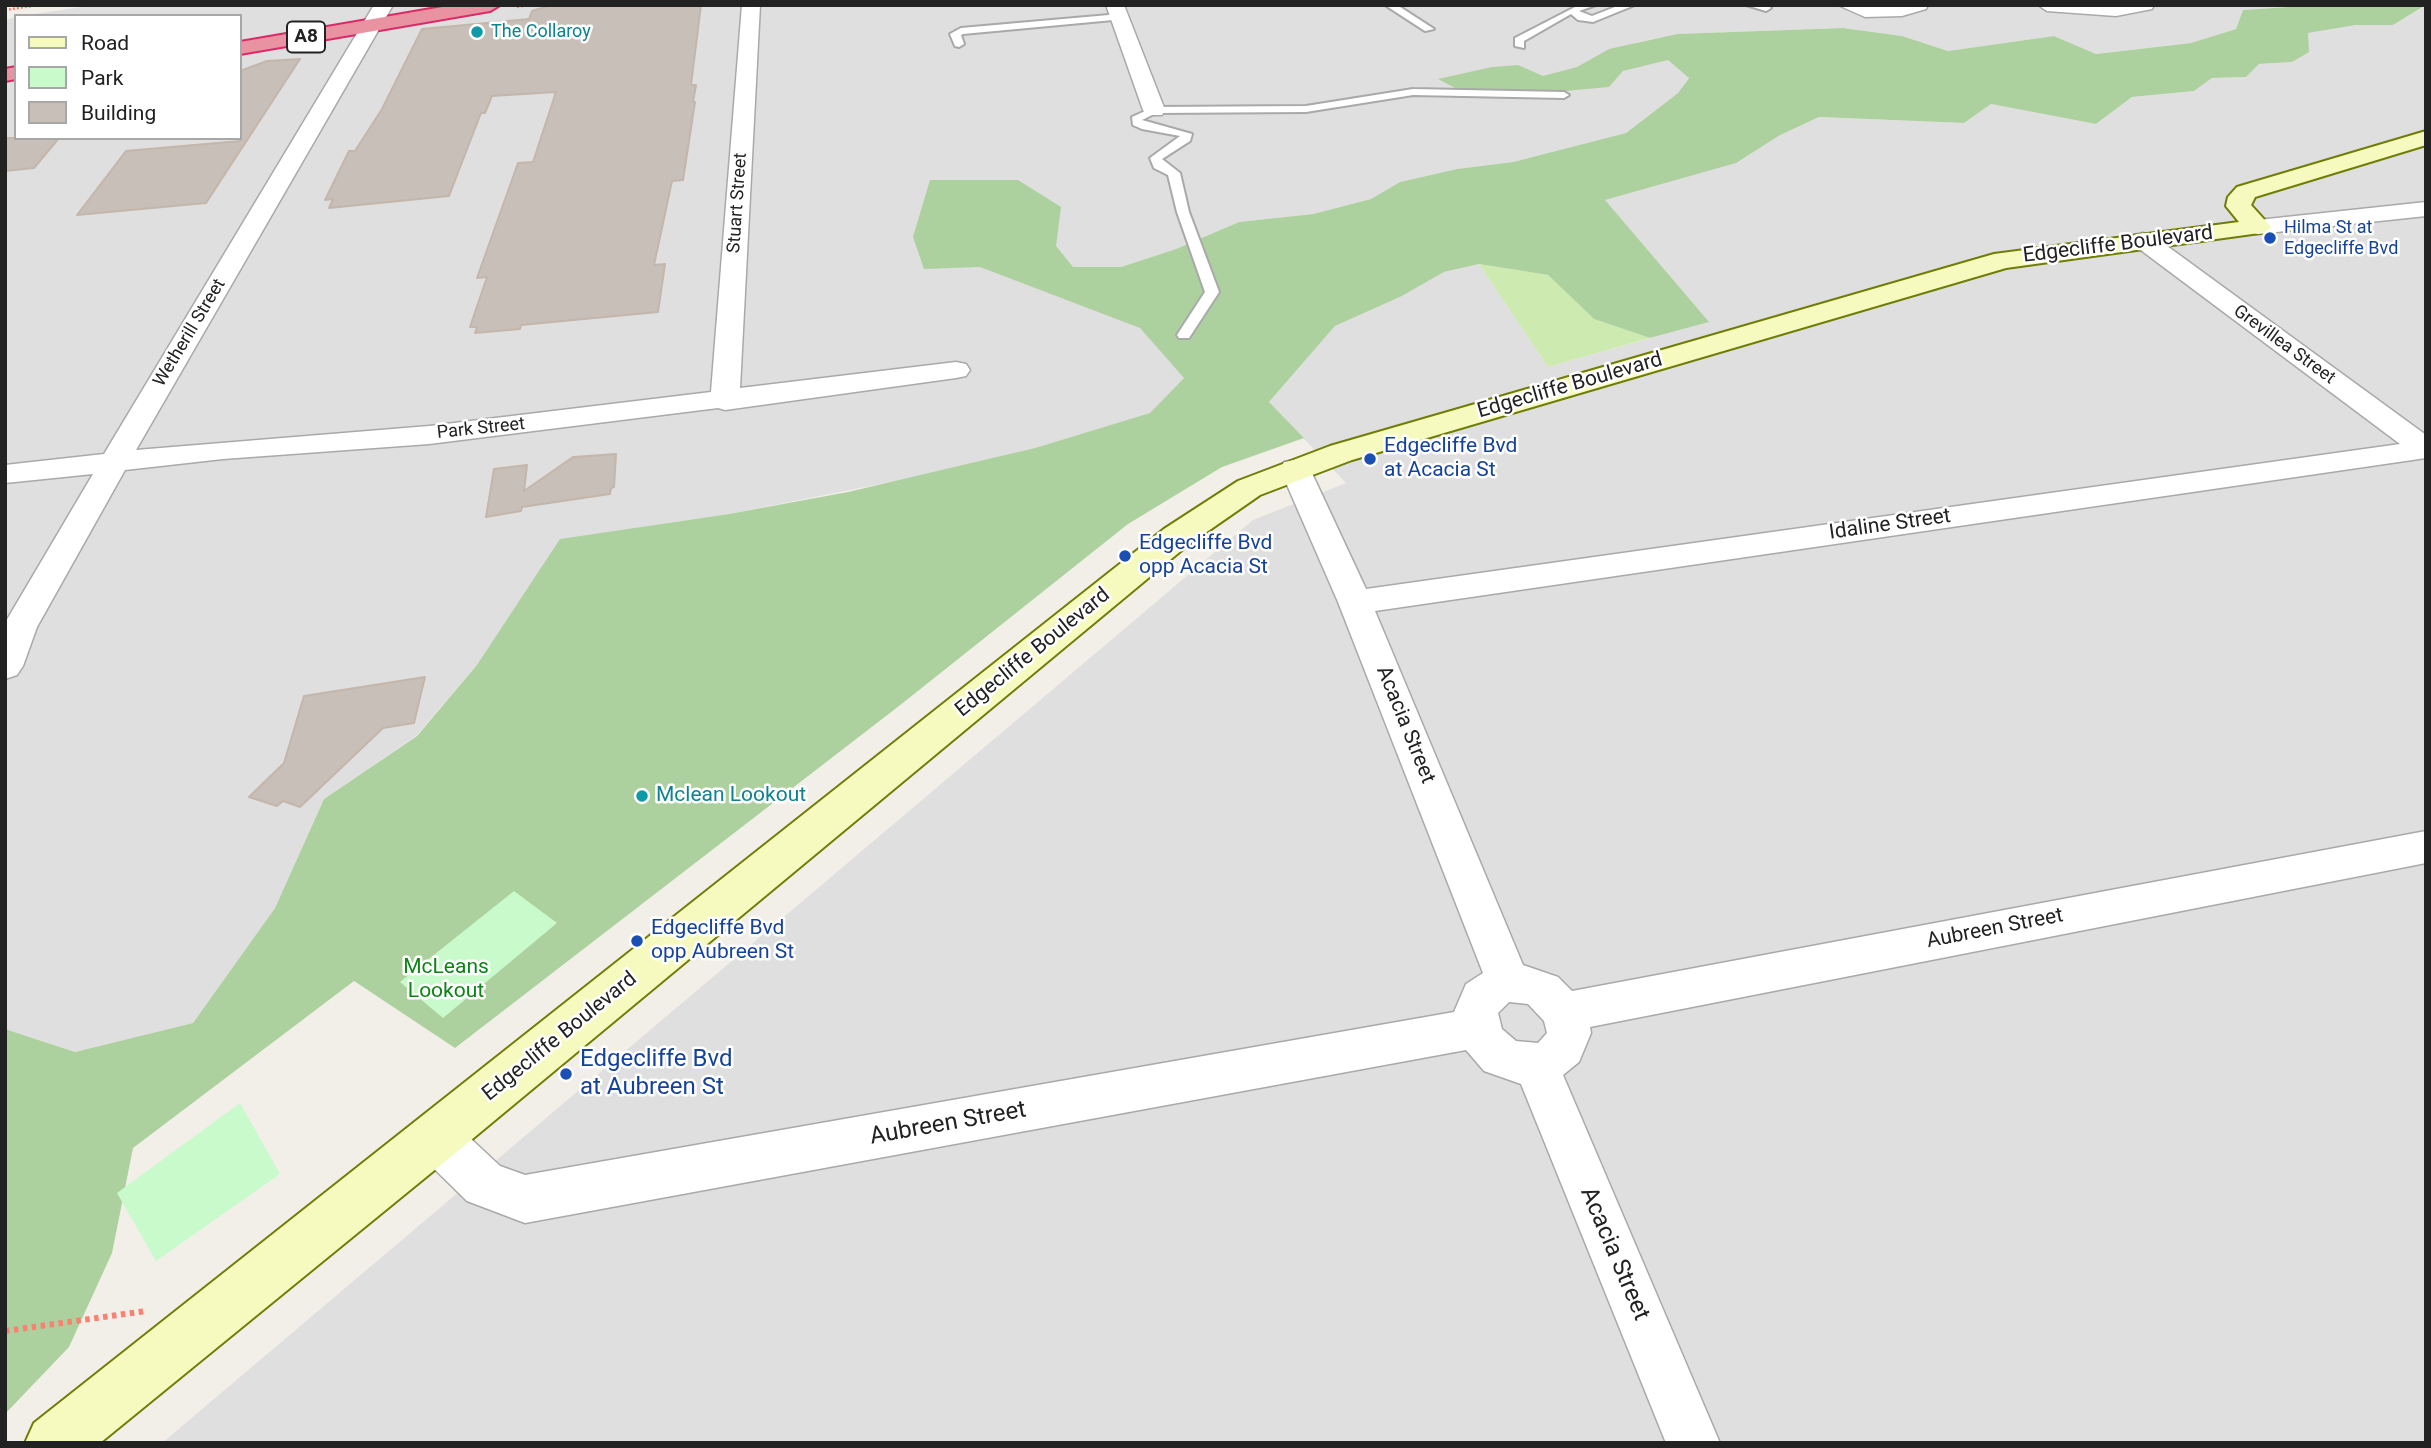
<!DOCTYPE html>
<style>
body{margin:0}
#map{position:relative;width:2431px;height:1448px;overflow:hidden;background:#f2efe9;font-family:Roboto,sans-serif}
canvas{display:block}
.frame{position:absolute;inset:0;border:7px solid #222;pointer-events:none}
.legend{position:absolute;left:14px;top:14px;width:228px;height:126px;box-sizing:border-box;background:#fff;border:2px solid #a7a7a7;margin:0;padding:9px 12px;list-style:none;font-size:21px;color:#222}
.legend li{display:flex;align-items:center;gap:14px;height:35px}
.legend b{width:35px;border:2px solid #a7a7a7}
</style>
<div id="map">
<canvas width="2431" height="1448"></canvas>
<div class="frame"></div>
<ul class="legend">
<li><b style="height:9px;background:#f7fabf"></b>Road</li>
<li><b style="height:19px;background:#c8facc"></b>Park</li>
<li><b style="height:19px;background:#c7bfb8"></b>Building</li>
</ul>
</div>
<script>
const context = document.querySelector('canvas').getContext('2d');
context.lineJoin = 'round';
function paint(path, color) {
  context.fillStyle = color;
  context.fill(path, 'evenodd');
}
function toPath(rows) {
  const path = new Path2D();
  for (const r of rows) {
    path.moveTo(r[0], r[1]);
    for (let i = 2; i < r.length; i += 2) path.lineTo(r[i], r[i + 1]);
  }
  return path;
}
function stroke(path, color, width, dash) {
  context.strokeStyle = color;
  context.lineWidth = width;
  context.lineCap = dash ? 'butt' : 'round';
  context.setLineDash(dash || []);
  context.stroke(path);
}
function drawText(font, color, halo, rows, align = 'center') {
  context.font = font + ' Roboto,sans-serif';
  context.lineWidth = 5;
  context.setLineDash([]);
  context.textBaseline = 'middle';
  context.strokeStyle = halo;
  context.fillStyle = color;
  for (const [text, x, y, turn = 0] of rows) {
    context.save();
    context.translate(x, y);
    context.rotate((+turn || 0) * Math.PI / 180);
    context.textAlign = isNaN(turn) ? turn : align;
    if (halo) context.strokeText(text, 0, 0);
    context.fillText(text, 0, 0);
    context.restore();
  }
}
paint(toPath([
 [96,5,2319,5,2243,10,2236,29,2191,43,2096,54,2054,36,1948,51,1902,36,1843,28,1677,34,1634,43,1668,60,1689,77,1678,93,1626,133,1513,162,1457,169,1400,182,1371,199,1313,214,1239,222,1176,249,1121,267,1184,378,1151,413,1035,448,941,472,729,514,635,528,477,665,416,736,324,799,275,908,193,1023,75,1052,5,1029,5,20,16,17,16,138,240,138,240,16,21,16],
 [2426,6,2426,1443,162,1443,1253,520,1346,483,1269,402,1335,326,1402,296,1444,272,1479,264,1548,367,1708,322,1604,200,1670,180,1819,117,1963,123,1991,104,2096,124,2132,97,2194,91,2212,78,2246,77,2259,64,2293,62,2308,33,2356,25,2393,25]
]), '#e0dfdf');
paint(toPath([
 [1479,264,1548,275,1594,319,1650,338,1548,367]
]), '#cdebb0');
paint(toPath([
 [2319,5,2426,5,2393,25,2356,25,2308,33,2309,52,2292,62,2259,64,2246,77,2212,78,2194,91,2132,97,2096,124,1991,104,1964,123,1819,117,1780,135,1736,163,1605,200,1709,322,1650,338,1594,319,1548,275,1479,264,1444,272,1402,296,1335,326,1269,402,1304,438,1222,467,1128,524,899,706,455,1048,354,981,133,1148,112,1253,69,1347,5,1414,5,1029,75,1052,193,1023,275,908,324,799,417,736,477,665,560,539,729,514,848,492,1035,448,1150,413,1184,378,1140,328,980,267,924,269,913,237,930,180,1018,180,1061,207,1056,246,1073,267,1121,267,1176,249,1239,222,1313,214,1371,199,1400,182,1457,169,1513,162,1626,133,1678,93,1689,78,1668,60,1623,71,1609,87,1565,91,1457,89,1438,79,1492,67,1518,65,1543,76,1577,67,1609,49,1677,34,1843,28,1902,36,1948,51,2054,36,2096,54,2191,43,2236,29,2243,10]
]), '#add19e');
paint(toPath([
 [514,891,557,923,443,1018,400,982],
 [240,1103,280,1174,156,1261,117,1193]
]), '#c8facc');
const building = toPath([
 [701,5,691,85,696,85,693,102,695,102,683,180,672,181,654,265,665,264,658,312,521,325,520,329,475,333,477,327,470,327,487,277,477,278,518,163,533,162,556,92,492,96,485,113,481,113,449,196,329,208,333,199,325,200,349,151,355,151,382,109,422,29,529,19,532,11,548,6,701,5],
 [300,59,206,203,77,215,126,151,240,141,240,71,267,61,300,59],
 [5,138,59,138,34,168,5,171,5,138],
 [616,454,614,487,611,488,610,494,522,507,521,511,486,517,494,469,527,465,524,491,573,457,616,454],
 [425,677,414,723,383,728,300,807,283,801,277,806,249,797,284,763,304,696,425,677]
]);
paint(building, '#c7bfb8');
stroke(building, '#c4b6ab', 2);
const lane = toPath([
 [1385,5,1397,5,1434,29,1425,31,1385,5],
 [1579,5,1596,5,1579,11,1592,16,1620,5,1635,5,1593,22,1578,20,1571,14,1524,41,1524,48,1515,46,1515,38,1579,5],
 [1746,5,1767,5,1771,8,1766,11,1746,5],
 [1120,14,1124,19,963,34,961,35,964,44,959,47,955,46,950,34,961,28,1120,14],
 [1413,89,1564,92,1569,95,1564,98,1413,95,1306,112,1156,113,1142,120,1192,134,1190,141,1162,159,1180,173,1189,212,1219,292,1189,338,1179,338,1177,335,1205,292,1177,212,1168,175,1154,168,1150,158,1180,136,1142,129,1133,125,1132,117,1154,107,1306,106,1413,89]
]);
const street = toPath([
 [374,5,393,5,136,450,429,426,711,392,742,5,760,5,740,388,956,362,966,364,970,370,966,376,956,378,725,410,718,408,429,444,223,459,125,470,37,627,23,666,17,675,5,679,5,623,93,474,5,483,5,465,104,454,374,5],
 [1106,5,1124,5,1165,110,1162,115,1146,115,1143,110,1106,5],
 [1838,5,1928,5,1926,9,1902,16,1865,17,1838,5],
 [2038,5,2154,5,2152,9,2116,16,2047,11,2038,5],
 [2426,202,2426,216,2258,234,2249,232,2246,227,2249,222,2258,220,2426,202],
 [2143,233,2152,235,2426,435,2426,458,1375,611,1523,965,1558,977,1572,991,2426,831,2426,863,1590,1027,1591,1033,1579,1062,1563,1075,1720,1443,1666,1443,1521,1084,1484,1071,1466,1050,525,1223,467,1201,419,1154,412,1138,419,1122,436,1116,453,1122,500,1166,525,1175,1454,1012,1466,984,1483,973,1338,602,1280,469,1284,462,1295,460,1306,462,1310,469,1366,589,2400,444,2134,245,2131,240,2134,235,2143,233],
 [1509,1002,1528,1004,1544,1021,1547,1033,1538,1043,1516,1041,1502,1029,1498,1013,1509,1002]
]);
const secondary = toPath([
 [2426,131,2426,145,2255,197,2251,205,2271,227,2267,232,2006,268,1352,460,1260,495,1188,545,453,1155,100,1443,25,1443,34,1423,1164,529,1238,481,1330,446,1994,254,2239,222,2226,206,2228,197,2237,187,2426,131]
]);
const highway = toPath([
 [454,5,500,5,490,11,240,54,240,42,454,5],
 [16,67,16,79,5,81,5,69,16,67]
]);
stroke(lane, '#a9a9a9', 4);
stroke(street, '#a9a9a9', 3);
stroke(secondary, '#707d05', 4);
stroke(highway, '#dc2a67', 4);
stroke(toPath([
 [517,7,529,5],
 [5,10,39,5]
]), '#fa8072', 2.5, [2, 2]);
stroke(toPath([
 [5,1331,146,1311]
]), '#fa8072', 6, [4.5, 4.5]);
paint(lane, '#fff');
paint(street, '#fff');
paint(secondary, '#f7fabf');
paint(highway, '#e892a2');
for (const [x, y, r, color] of [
 [477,32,7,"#0f9aa8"],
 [2270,238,7,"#1a4fb4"],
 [1370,459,7,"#1a4fb4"],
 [1125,556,7,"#1a4fb4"],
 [642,796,7,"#0f9aa8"],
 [637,941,7,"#1a4fb4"],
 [566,1074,7,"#1a4fb4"]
]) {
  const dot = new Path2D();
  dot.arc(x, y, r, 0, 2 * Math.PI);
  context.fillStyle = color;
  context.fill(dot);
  stroke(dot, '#fff', 2.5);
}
drawText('18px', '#0d838f', '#fff', [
 ["The Collaroy",491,32]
], 'left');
drawText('18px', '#222', '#fff', [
 ["Stuart Street",738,203,-86],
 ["Wetherill Street",190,333,-59],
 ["Grevillea Street",2284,345,36],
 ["Park Street",481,429,-6]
]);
drawText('18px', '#164399', '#fff', [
 ["Hilma St at",2284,228],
 ["Edgecliffe Bvd",2284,249]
], 'left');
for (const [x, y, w] of [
 [306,37,38]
]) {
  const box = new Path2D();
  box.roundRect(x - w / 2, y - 15.5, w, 31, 5);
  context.fillStyle = '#fff';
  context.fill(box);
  stroke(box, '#222', 2);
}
drawText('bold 19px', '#222', null, [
 ["A8",306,37]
]);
drawText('21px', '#222', '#fff', [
 ["Edgecliffe Boulevard",2118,245,-7],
 ["Edgecliffe Boulevard",1570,386,-16],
 ["Idaline Street",1890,525,-8],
 ["Edgecliffe Boulevard",1033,653,-39],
 ["Acacia Street",1405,725,68],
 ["Aubreen Street",1995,929,-11],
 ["Edgecliffe Boulevard",560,1037,-39]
]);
drawText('21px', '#164399', '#fff', [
 ["Edgecliffe Bvd",1384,447],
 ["at Acacia St",1384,471],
 ["Edgecliffe Bvd",1139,544],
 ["opp Acacia St",1139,568],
 ["Edgecliffe Bvd",651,929],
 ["opp Aubreen St",651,953]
], 'left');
drawText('21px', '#0d838f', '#fff', [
 ["Mclean Lookout",656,796]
], 'left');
drawText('21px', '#0c8416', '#fff', [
 ["McLeans",446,968],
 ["Lookout",446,992]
]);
drawText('24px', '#164399', '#fff', [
 ["Edgecliffe Bvd",580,1060],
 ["at Aubreen St",580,1088]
], 'left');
drawText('24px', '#222', '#fff', [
 ["Aubreen Street",948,1124,-10],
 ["Acacia Street",1614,1254,67]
]);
</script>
